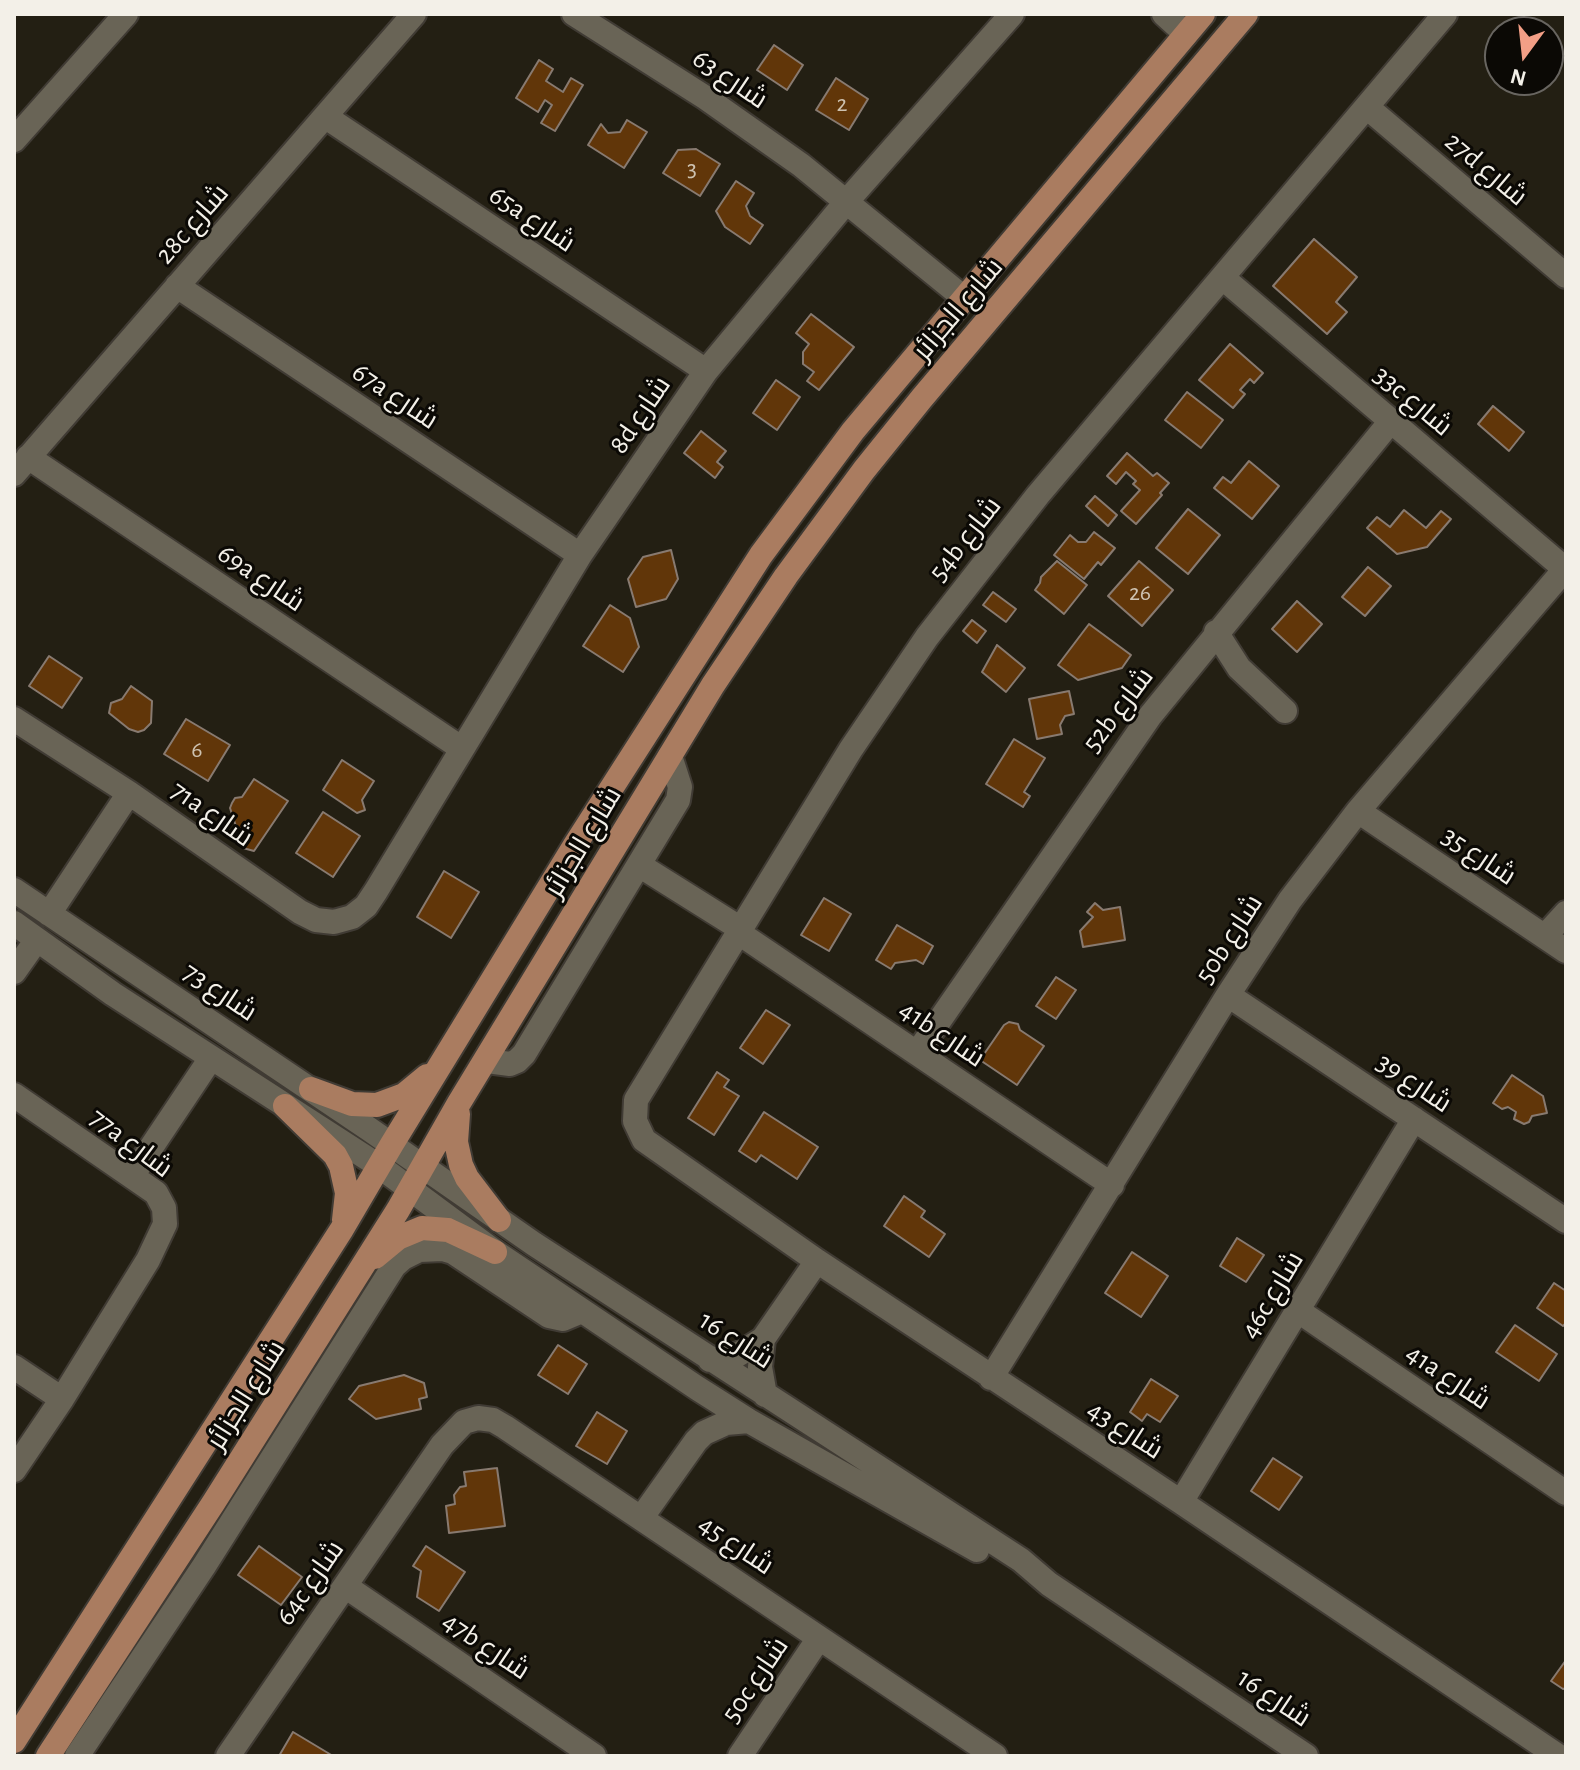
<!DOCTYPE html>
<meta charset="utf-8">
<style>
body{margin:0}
#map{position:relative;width:1580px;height:1770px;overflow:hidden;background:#231f13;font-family:"Alegreya Sans",sans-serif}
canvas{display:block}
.frame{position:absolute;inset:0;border:16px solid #f3f0e8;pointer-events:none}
.north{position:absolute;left:1484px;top:16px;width:80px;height:80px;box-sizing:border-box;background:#0b0905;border:2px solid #686560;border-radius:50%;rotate:195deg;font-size:22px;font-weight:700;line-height:32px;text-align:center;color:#f3f0e8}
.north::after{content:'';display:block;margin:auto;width:28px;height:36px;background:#f39f86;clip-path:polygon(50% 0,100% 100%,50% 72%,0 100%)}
</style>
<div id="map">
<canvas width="1580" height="1770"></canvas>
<div class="frame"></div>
<div class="north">N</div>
</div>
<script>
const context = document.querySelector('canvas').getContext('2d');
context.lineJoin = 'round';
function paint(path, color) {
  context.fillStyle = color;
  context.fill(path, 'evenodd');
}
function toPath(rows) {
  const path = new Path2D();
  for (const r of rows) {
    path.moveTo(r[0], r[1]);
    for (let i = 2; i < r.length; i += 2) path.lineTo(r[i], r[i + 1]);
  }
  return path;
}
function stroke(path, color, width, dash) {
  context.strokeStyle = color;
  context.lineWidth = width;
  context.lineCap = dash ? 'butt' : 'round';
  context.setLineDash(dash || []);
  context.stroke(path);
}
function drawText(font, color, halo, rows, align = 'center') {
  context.font = font + ' "Alegreya Sans",Cairo,sans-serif';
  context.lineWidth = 6;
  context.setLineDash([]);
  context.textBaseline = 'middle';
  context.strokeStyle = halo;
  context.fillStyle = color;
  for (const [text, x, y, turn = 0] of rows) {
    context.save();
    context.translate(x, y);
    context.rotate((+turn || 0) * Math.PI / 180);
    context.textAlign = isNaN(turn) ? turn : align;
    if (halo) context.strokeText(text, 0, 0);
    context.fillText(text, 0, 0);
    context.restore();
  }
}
const building = toPath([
 [774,45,803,65,787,90,757,70,774,45],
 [539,60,553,69,546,81,563,92,571,78,583,85,555,131,541,123,552,105,545,100,538,112,516,98,539,60],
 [836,78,868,99,849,130,816,110,836,78],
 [627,120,647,132,624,168,588,145,601,124,608,133,620,132,627,120],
 [696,149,720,164,700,196,663,173,678,150,696,149],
 [736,181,754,193,746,206,750,216,763,225,750,244,725,227,716,211,736,181],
 [1314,239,1357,277,1336,302,1347,312,1327,334,1273,286,1314,239],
 [811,314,854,347,819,390,807,381,814,372,803,364,803,352,809,344,796,333,811,314],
 [1230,344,1263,373,1254,383,1250,379,1240,390,1245,394,1233,408,1199,380,1230,344],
 [776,380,800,397,777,430,753,413,776,380],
 [1187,392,1223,420,1201,448,1165,420,1187,392],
 [1493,406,1524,432,1509,451,1478,424,1493,406],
 [701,431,726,451,717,462,723,467,715,478,684,453,701,431],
 [1127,453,1153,476,1157,473,1169,483,1160,493,1162,495,1136,524,1121,511,1140,490,1133,484,1136,481,1126,472,1116,484,1107,476,1127,453],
 [1249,461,1279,486,1252,519,1214,488,1223,477,1231,483,1249,461],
 [1095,496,1117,515,1108,526,1086,506,1095,496],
 [1188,509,1220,535,1188,574,1156,548,1188,509],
 [1404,510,1426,528,1441,511,1451,519,1427,547,1397,554,1367,528,1377,517,1390,527,1404,510],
 [1094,532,1115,548,1101,565,1098,562,1084,579,1054,555,1070,535,1078,542,1086,542,1094,532],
 [671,550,678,579,666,599,636,607,628,579,643,557,671,550],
 [1057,561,1087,585,1064,614,1035,590,1040,583,1041,577,1057,561],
 [1139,561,1173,590,1142,626,1108,596,1139,561],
 [1368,567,1391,586,1365,616,1342,597,1368,567],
 [993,592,1016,609,1006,622,983,605,993,592],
 [1297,601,1322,624,1297,652,1272,629,1297,601],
 [610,605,630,618,639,647,623,672,583,646,610,605],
 [972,620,986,631,977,643,963,631,972,620],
 [1089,624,1131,655,1122,668,1078,680,1058,665,1089,624],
 [997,645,1025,668,1006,692,982,672,997,645],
 [49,656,82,678,62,708,29,686,49,656],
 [131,686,152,701,151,723,144,730,138,732,129,729,109,713,111,703,122,699,131,686],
 [1069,691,1074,714,1065,716,1060,725,1062,734,1037,739,1029,699,1069,691],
 [186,719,230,745,208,781,164,754,186,719],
 [1014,739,1045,758,1024,792,1030,796,1023,807,986,784,1014,739],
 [342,760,374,781,362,800,365,810,357,813,323,790,342,760],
 [254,779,288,801,254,851,243,848,230,808,232,803,235,798,242,797,254,779],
 [323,812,360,836,333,877,296,853,323,812],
 [444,871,479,892,451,938,417,917,444,871],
 [824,898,851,914,829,951,801,935,824,898],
 [1095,903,1103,910,1120,907,1125,940,1083,947,1080,931,1093,917,1087,912,1095,903],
 [897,925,933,946,923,964,916,960,895,963,891,969,876,960,897,925],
 [1056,977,1076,990,1056,1019,1036,1006,1056,977],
 [766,1010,790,1025,763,1064,740,1048,766,1010],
 [1009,1022,1018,1024,1020,1030,1044,1046,1017,1085,980,1060,1004,1025,1009,1022],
 [717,1072,729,1080,724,1087,739,1096,714,1135,688,1118,717,1072],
 [1512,1075,1543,1096,1547,1113,1532,1116,1529,1122,1524,1124,1514,1119,1516,1112,1508,1107,1502,1109,1493,1103,1512,1075],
 [764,1112,818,1147,797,1179,761,1155,756,1162,739,1151,764,1112],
 [904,1196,925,1211,921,1217,945,1234,929,1257,884,1226,904,1196],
 [1237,1238,1264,1255,1246,1282,1220,1266,1237,1238],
 [1132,1252,1168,1276,1141,1317,1105,1293,1132,1252],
 [1554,1283,1566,1291,1566,1323,1563,1326,1537,1308,1554,1283],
 [1515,1325,1557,1354,1539,1381,1496,1352,1515,1325],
 [558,1345,587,1364,568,1394,538,1375,558,1345],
 [404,1375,424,1383,427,1397,419,1399,421,1409,376,1419,349,1399,359,1386,404,1375],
 [1151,1379,1178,1396,1160,1422,1147,1414,1142,1421,1130,1412,1151,1379],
 [597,1412,627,1431,607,1464,576,1446,597,1412],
 [1273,1458,1302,1477,1279,1510,1251,1491,1273,1458],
 [497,1468,505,1526,449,1533,446,1506,455,1504,454,1495,460,1487,466,1486,464,1472,497,1468],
 [259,1546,302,1577,281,1605,238,1575,259,1546],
 [426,1546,465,1572,439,1611,417,1597,421,1571,413,1566,426,1546],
 [1566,1660,1566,1688,1563,1689,1551,1681,1566,1660],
 [293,1732,333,1756,279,1756,293,1732]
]);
paint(building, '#613609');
stroke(building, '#887a70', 2);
const minor = toPath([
 [574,14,706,98,801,165,964,298],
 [1164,14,1186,34],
 [1445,14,1038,495,927,637,851,749,647,1082,636,1100,635,1121,644,1140,817,1261,1181,1502,1558,1756],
 [1368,108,1566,276],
 [326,117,706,371],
 [14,140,126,14],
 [1223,278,1565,569],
 [177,286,580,555],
 [28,457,461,748],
 [14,474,414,14],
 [1216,632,1239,668,1285,711],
 [14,719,129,793,300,912,316,920,334,922,352,917,366,906,376,891,580,555,706,371,847,201,1012,14],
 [1358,811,1566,951],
 [639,865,741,929],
 [14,890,369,1129,534,1244,1021,1560,1049,1584,1306,1756],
 [49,914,129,793],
 [14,923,113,994,379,1166,495,1252,697,1388,749,1421,977,1550],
 [739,933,1112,1185],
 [1545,936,1566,913],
 [14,972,36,941],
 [1228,995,1566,1221],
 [917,1053,1150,716,1391,421],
 [487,1061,510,1064,517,1061,524,1054,678,800,680,787,670,756],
 [14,1095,156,1193,164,1208,165,1224,148,1260,62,1399,14,1470],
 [132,1176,211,1058],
 [1297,1310,1566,1493],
 [763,1339,760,1367,765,1395],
 [710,1360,739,1354,763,1339,817,1261],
 [14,1367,62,1399],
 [991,1378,1228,995,1290,900,1358,811,1566,568],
 [1181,1502,1414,1119],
 [642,1517,696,1441,704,1433,726,1423,749,1421],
 [345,1586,594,1756],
 [77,1756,204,1566,394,1266,403,1258,419,1250,443,1249,453,1252,549,1316,563,1319,582,1311],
 [228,1756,442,1445,464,1422,478,1418,493,1420,505,1427,995,1756],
 [740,1756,819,1638]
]);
const major = toPath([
 [311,1089,352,1104,377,1105,404,1095,427,1076],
 [285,1106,335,1155,341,1166,347,1193,344,1220],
 [458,1114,456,1142,461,1165,467,1178,499,1220],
 [375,1257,398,1238,422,1228,448,1230,495,1252],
 [14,1741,342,1229,392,1144,575,845,761,555,853,431,1203,14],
 [48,1756,214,1502,398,1210,459,1103,713,685,786,576,864,470,922,398,1246,14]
]);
stroke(minor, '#403b34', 28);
stroke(major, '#403b34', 28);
stroke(minor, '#696456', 24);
stroke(major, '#aa7c60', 24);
drawText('24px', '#cec2b0', null, [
 ["2",842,104],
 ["3",692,169],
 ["26",1140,593],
 ["6",197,750]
]);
drawText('28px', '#f3f0e8', '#0b0905', [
 ["شارع 63",730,79,34],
 ["27d شارع",1486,169,40],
 ["65a شارع",532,219,34],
 ["28c شارع",192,224,-49],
 ["شارع الجزائر",958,309,-50],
 ["67a شارع",395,396,34],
 ["33c شارع",1413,401,40],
 ["8d شارع",640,415,-56],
 ["54b شارع",965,539,-52],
 ["69a شارع",261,578,34],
 ["52b شارع",1118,710,-53],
 ["71a شارع",212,814,35],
 ["شارع الجزائر",583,842,-59],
 ["شارع 35",1479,856,34],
 ["50b شارع",1229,939,-57],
 ["شارع 73",220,992,34],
 ["41b شارع",942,1034,34],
 ["شارع 39",1414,1083,34],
 ["77a شارع",131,1143,37],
 ["46c شارع",1272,1295,-59],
 ["شارع 16",736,1340,33],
 ["41a شارع",1448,1377,34],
 ["شارع الجزائر",246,1395,-58],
 ["شارع 43",1125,1430,33],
 ["شارع 45",736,1545,34],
 ["64c شارع",310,1583,-55],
 ["47b شارع",486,1646,34],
 ["50c شارع",755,1680,-56],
 ["شارع 16",1274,1698,34]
]);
</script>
